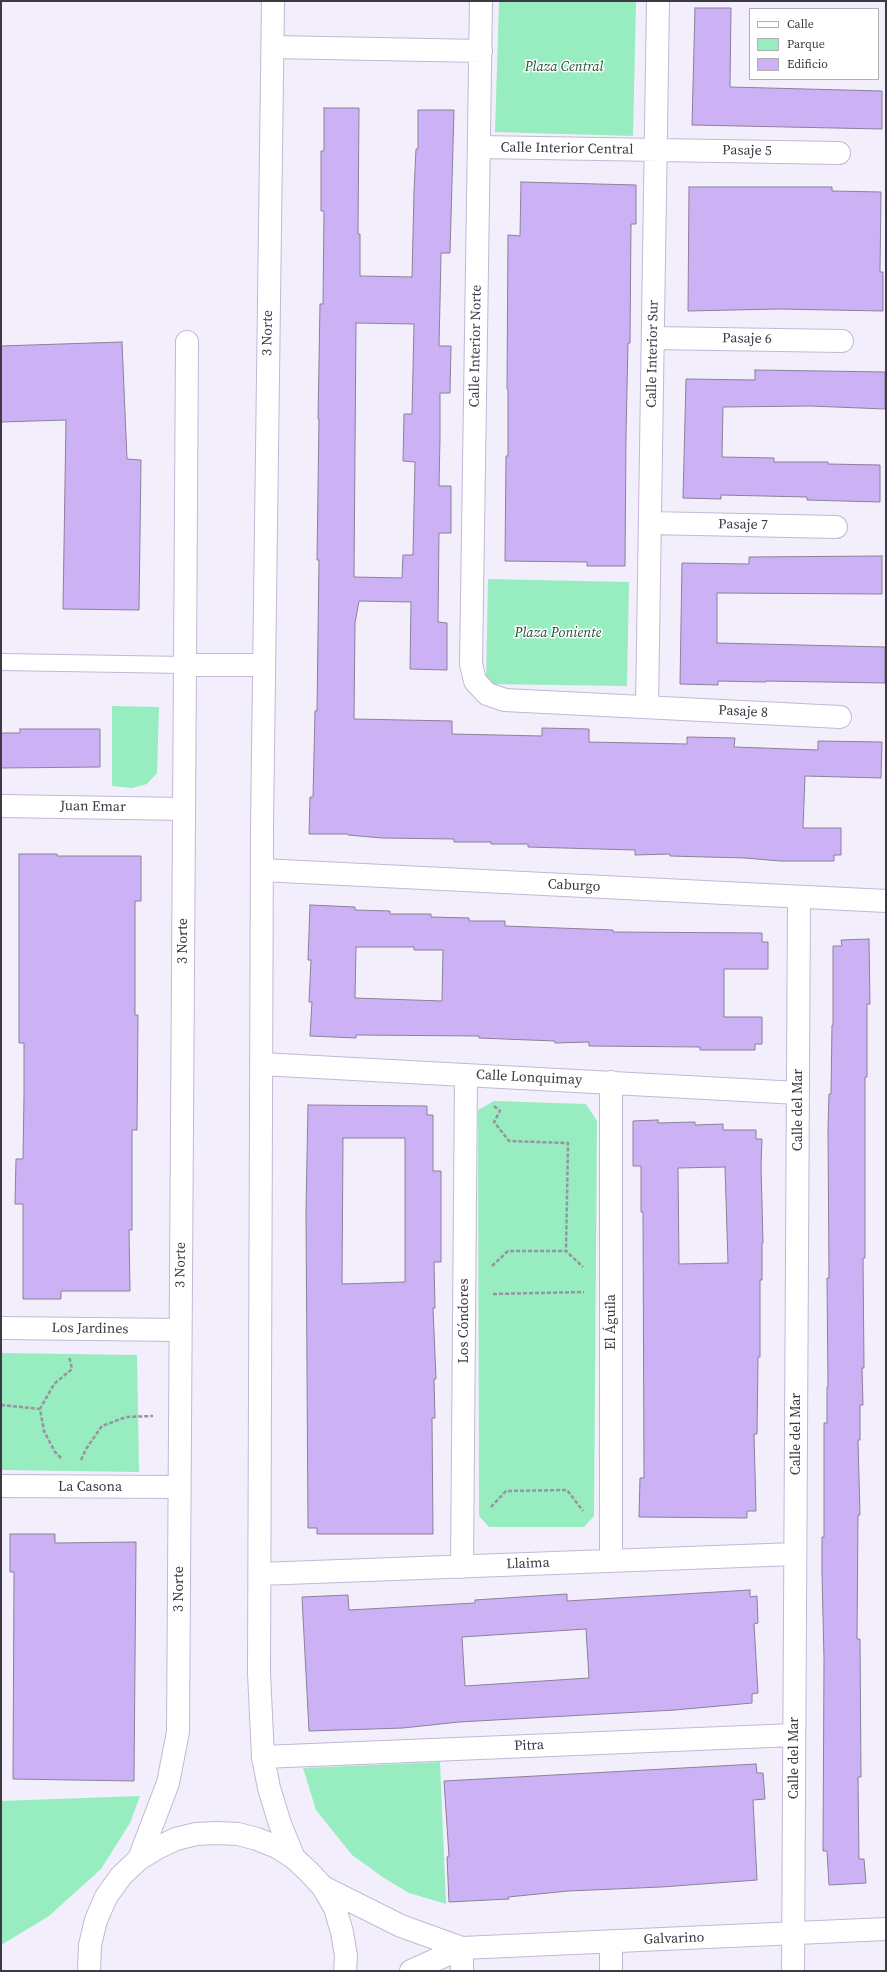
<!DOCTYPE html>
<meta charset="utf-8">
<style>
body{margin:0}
#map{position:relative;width:887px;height:1972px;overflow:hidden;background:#f3eefb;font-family:"Source Serif 4",serif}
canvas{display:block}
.frame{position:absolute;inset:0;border:2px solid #3d3844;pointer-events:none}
.legend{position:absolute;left:749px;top:8px;width:130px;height:72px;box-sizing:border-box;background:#fff;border:1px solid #b1afb4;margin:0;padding:5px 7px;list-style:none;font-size:12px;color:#3d3844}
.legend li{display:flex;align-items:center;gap:8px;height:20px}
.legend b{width:20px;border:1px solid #b1afb4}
</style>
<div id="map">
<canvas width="887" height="1972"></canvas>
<div class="frame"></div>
<ul class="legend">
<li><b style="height:5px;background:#fff"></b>Calle</li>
<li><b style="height:11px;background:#97edc0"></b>Parque</li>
<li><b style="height:11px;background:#ccb2f4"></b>Edificio</li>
</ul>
</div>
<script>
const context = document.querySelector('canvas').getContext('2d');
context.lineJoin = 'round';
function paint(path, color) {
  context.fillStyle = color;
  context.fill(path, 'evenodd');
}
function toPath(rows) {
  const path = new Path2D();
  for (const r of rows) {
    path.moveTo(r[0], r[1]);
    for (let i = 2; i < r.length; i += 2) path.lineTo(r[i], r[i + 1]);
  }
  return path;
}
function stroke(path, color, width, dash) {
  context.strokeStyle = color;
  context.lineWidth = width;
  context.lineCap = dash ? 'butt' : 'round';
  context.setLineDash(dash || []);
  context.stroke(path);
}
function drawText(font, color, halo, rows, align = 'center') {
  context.font = font + ' "Source Serif 4",serif';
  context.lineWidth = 3;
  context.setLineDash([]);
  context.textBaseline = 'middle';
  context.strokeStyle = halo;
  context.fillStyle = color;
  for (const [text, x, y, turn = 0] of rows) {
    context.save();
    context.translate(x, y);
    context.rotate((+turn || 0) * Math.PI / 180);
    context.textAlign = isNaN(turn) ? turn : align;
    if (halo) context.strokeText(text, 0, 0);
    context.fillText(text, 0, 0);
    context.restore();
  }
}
paint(toPath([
 [499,1,636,1,633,136,495,132],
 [488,579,629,582,627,686,486,684],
 [112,706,159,707,157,773,147,784,132,788,112,786],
 [494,1101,586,1104,597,1121,594,1516,584,1527,489,1527,479,1516,478,1110],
 [1,1353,137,1355,139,1472,1,1470],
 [440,1762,446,1904,409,1893,384,1878,352,1855,316,1810,303,1768],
 [140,1796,130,1823,101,1869,49,1916,1,1945,1,1801]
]), '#97edc0');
const building = toPath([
 [695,8,731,8,730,87,882,91,882,129,692,125,695,8],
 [324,108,359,108,358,234,360,234,360,276,412,277,414,192,416,149,418,149,418,110,454,110,450,253,441,253,440,302,439,346,451,346,450,393,440,393,440,439,439,486,451,486,451,533,439,533,438,622,447,623,447,670,410,669,411,602,359,601,355,623,354,719,452,721,452,734,542,736,542,728,589,729,589,742,687,744,687,737,735,738,734,747,818,750,818,741,882,742,881,778,805,776,803,828,841,828,841,855,834,855,834,861,780,861,745,858,670,856,670,854,635,855,635,850,528,847,528,844,491,844,491,842,454,842,454,839,382,838,348,835,348,834,309,834,310,797,313,797,315,711,317,711,319,560,317,560,319,419,318,419,320,304,323,304,324,211,321,211,321,151,324,151,324,108],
 [356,323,414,324,412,414,404,414,403,461,415,462,413,555,403,555,402,578,354,577,356,323],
 [521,182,636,185,636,224,631,224,630,343,628,343,626,435,625,566,587,566,587,562,505,561,506,456,508,456,508,390,507,389,508,235,520,236,521,182],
 [689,187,832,187,832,191,881,192,880,272,883,272,883,311,779,309,688,311,689,187],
 [122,342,127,459,141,460,139,610,63,609,66,420,1,422,1,346,122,342],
 [755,370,885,372,885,409,810,406,723,407,722,457,774,458,774,462,828,462,828,464,880,465,880,502,807,500,807,497,721,495,721,499,683,498,686,379,755,380,755,370],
 [882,556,882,594,717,593,717,643,885,647,885,683,766,681,766,682,718,681,718,685,680,684,682,563,749,564,749,557,882,556],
 [20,729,100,729,100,767,1,768,1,733,20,733,20,729],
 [19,854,57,854,57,856,141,856,141,901,135,901,135,1015,138,1015,137,1130,132,1130,132,1230,129,1230,130,1291,61,1291,61,1299,23,1299,23,1204,15,1204,16,1159,23,1159,24,1096,24,1043,19,1043,19,854],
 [310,905,355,907,355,910,390,911,390,914,431,914,431,917,469,918,469,921,505,921,505,926,613,930,613,932,762,933,762,942,768,942,768,969,724,969,724,1017,762,1017,762,1044,755,1044,755,1050,700,1050,700,1047,589,1046,589,1042,555,1043,555,1041,479,1038,479,1036,356,1035,356,1038,310,1036,312,1002,309,1002,311,960,308,960,310,905],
 [356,947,414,947,414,950,443,950,442,1001,355,998,356,947],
 [869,939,870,1004,867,1004,867,1077,865,1077,865,1258,863,1258,864,1368,862,1368,863,1405,860,1405,860,1440,858,1440,860,1515,858,1515,857,1639,860,1639,861,1777,858,1777,859,1859,864,1859,866,1883,829,1885,827,1851,823,1851,824,1659,822,1574,822,1537,824,1537,824,1423,827,1423,827,1387,828,1387,827,1278,829,1278,828,1129,829,1094,831,1094,832,1025,833,1025,833,946,842,946,841,940,869,939],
 [308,1105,427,1106,427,1115,433,1115,433,1171,441,1171,441,1262,434,1262,435,1308,433,1308,436,1379,434,1379,435,1418,432,1418,433,1534,317,1534,317,1528,308,1528,306,1211,308,1105],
 [343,1138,405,1138,405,1282,342,1284,343,1138],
 [658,1120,658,1123,695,1122,695,1125,723,1124,723,1130,756,1130,756,1139,762,1139,761,1166,763,1243,762,1243,762,1280,760,1280,760,1357,758,1357,757,1434,754,1434,756,1511,747,1511,747,1518,639,1517,640,1478,644,1478,643,1212,641,1212,641,1166,633,1166,633,1121,658,1120],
 [725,1167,728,1263,679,1264,678,1168,725,1167],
 [10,1534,55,1534,55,1543,136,1542,134,1781,13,1779,14,1572,10,1572,10,1534],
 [750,1590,750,1597,757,1596,758,1623,754,1624,758,1693,752,1694,752,1703,675,1710,459,1722,403,1728,309,1731,302,1597,348,1595,349,1610,475,1603,475,1600,567,1594,567,1601,750,1590],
 [586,1629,589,1678,465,1686,462,1637,586,1629],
 [756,1764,757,1773,763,1773,765,1799,753,1800,757,1880,661,1887,568,1891,508,1897,509,1899,449,1902,447,1857,449,1856,444,1781,756,1764]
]);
paint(building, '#ccb2f4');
stroke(building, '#8a809c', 1);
const service = toPath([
 [1,662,185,665]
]);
const minor = toPath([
 [481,1,471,664,475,681,487,694,505,700,840,717],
 [273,47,481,51],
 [479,147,839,153],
 [653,338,842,341],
 [650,523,836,527],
 [185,665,187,342],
 [647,707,658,1],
 [1,806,184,809],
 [262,870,886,901],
 [261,1064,798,1093],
 [1,1328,180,1330],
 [1,1486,179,1487],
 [611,1561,611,1082],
 [462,1567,466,1075],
 [260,1574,795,1554],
 [263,1757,794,1735],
 [323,1887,401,1926,462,1948],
 [411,1971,462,1948,886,1929],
 [462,1971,462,1948],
 [611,1971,611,1941],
 [793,1971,799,897]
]);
const tertiary = toPath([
 [273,1,262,826,259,1673,263,1757,269,1788,280,1824,294,1858],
 [139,1859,168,1783,178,1732,185,665,263,665],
 [89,1971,90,1945,96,1920,106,1897,121,1876,139,1859,157,1848,176,1839,196,1834,217,1833,238,1834,257,1839,277,1847,294,1858,309,1872,323,1887,335,1908,342,1932,346,1956,345,1971]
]);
stroke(service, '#c3b7d6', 18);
stroke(minor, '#c3b7d6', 24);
stroke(tertiary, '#c3b7d6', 24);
stroke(toPath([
 [494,1106,500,1111,494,1122,509,1141,568,1143,566,1251],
 [492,1266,508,1251,566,1251,583,1267],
 [493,1294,584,1292],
 [1,1405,40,1409],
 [61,1458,55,1452,44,1431,40,1409,54,1384,72,1369,69,1356],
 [81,1460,86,1449,102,1426,126,1417,153,1416],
 [491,1507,506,1491,567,1490,583,1511]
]), '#9893a0', 2.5, [4, 2]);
stroke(service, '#fff', 16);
stroke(minor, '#fff', 22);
stroke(tertiary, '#fff', 22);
drawText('italic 14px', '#224c37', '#fff', [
 ["Plaza Central",564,67],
 ["Plaza Poniente",558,633]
]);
drawText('14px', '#3d3844', '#fff', [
 ["Calle Interior Central",567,149,1],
 ["Pasaje 5",747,151,1],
 ["3 Norte",268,333,-89],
 ["Pasaje 6",747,339,1],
 ["Calle Interior Norte",476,346,-89],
 ["Calle Interior Sur",653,354,-89],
 ["Pasaje 7",743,525,1],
 ["Pasaje 8",743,712,3],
 ["Juan Emar",93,807,1],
 ["Caburgo",574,886,3],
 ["3 Norte",183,941,-90],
 ["Calle Lonquimay",529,1078,3],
 ["Calle del Mar",798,1110,-90],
 ["3 Norte",181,1265,-89],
 ["Los Cóndores",464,1321,-90],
 ["El Águila",611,1322,-90],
 ["Los Jardines",90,1329,1],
 ["Calle del Mar",796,1434,-90],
 ["La Casona",90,1487],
 ["Llaima",528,1564,-2],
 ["3 Norte",179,1589,-90],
 ["Pitra",529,1746,-2],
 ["Calle del Mar",794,1758,-90],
 ["Galvarino",674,1939,-2]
]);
</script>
